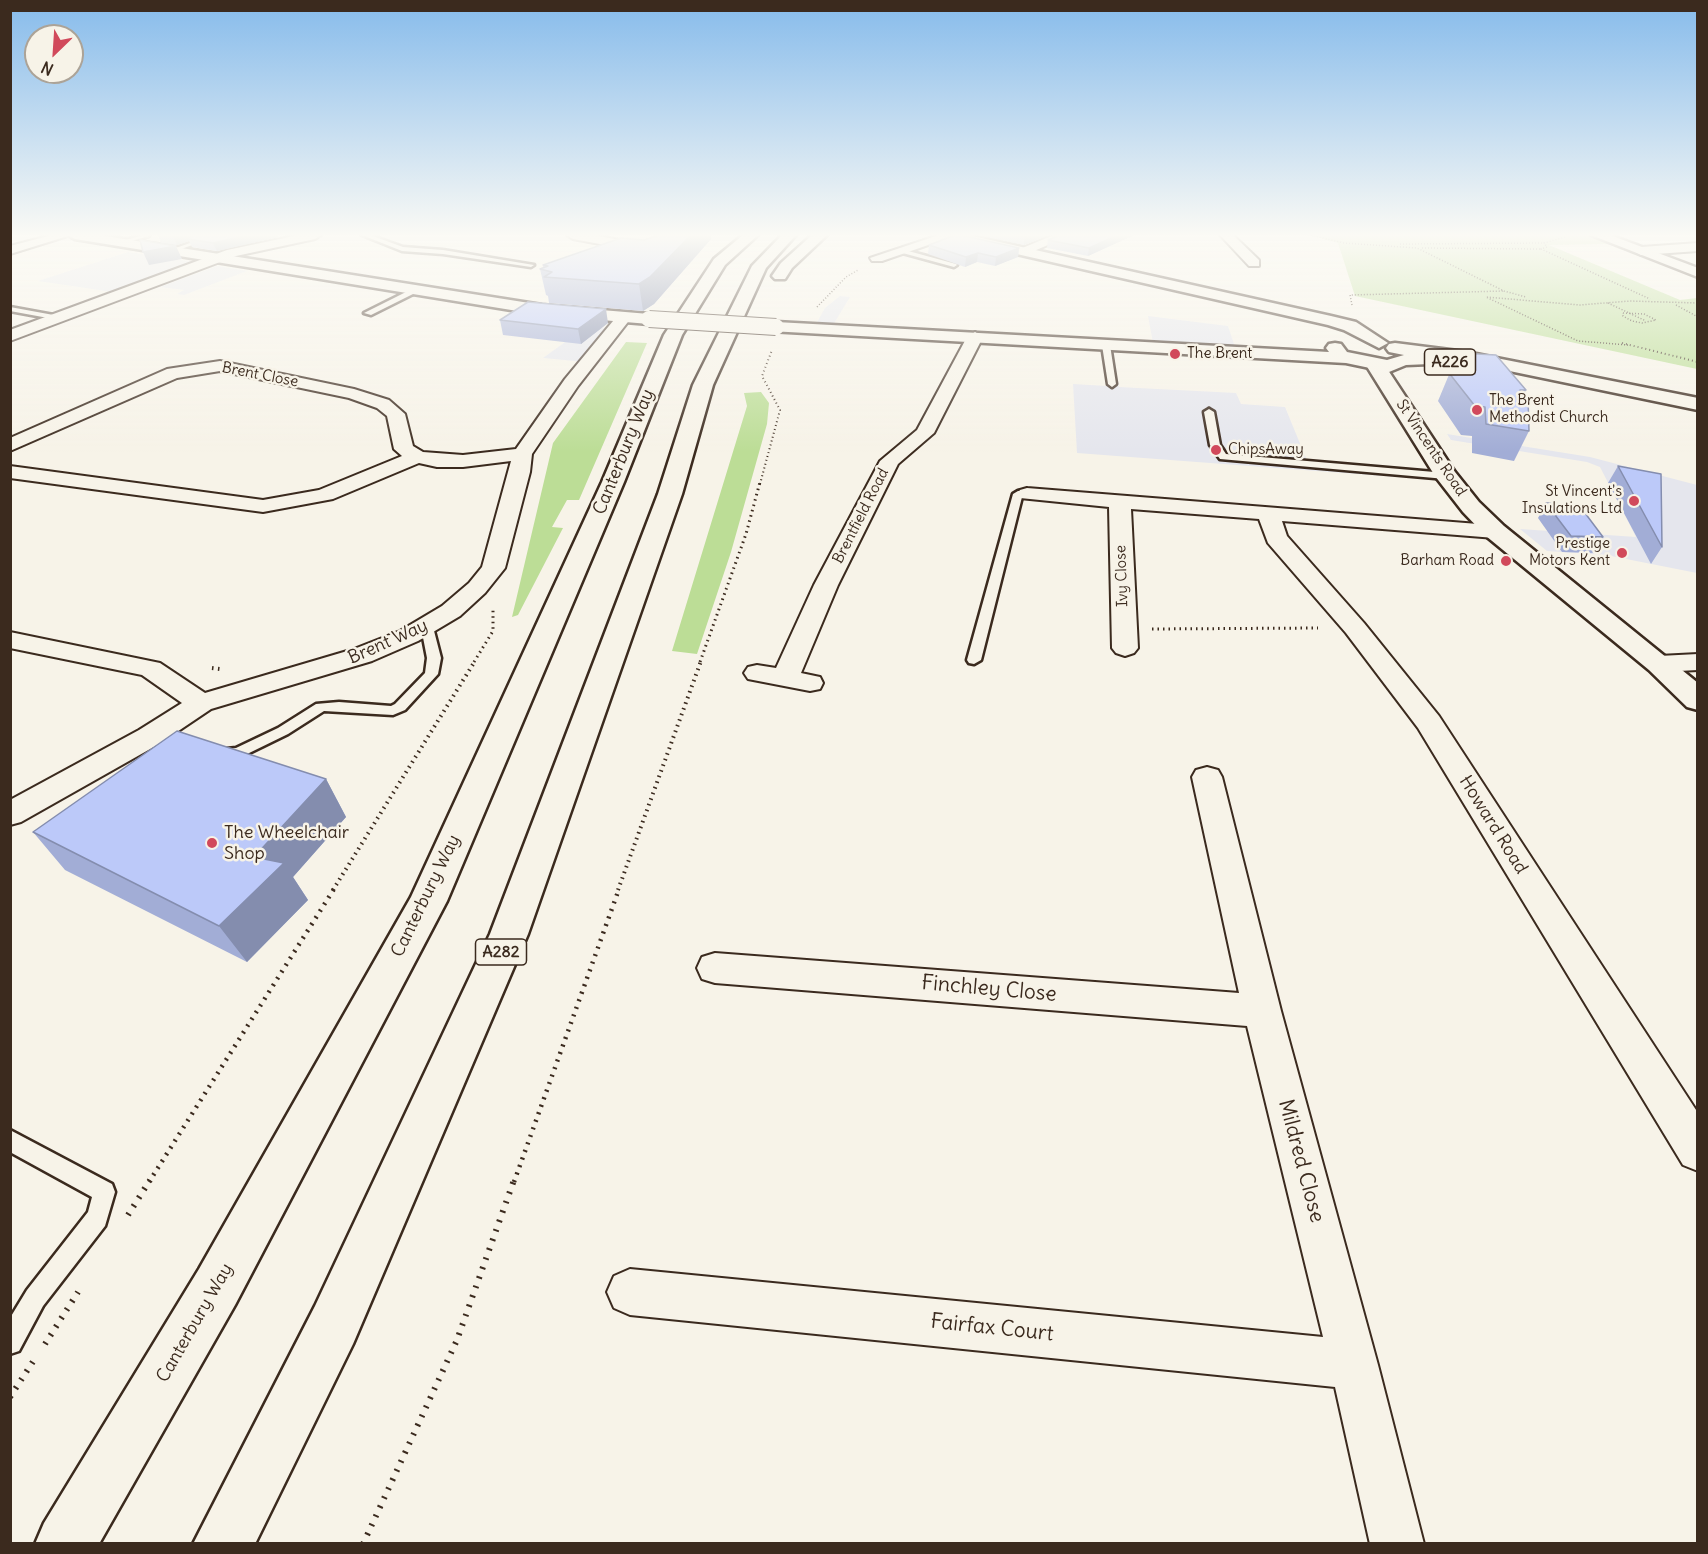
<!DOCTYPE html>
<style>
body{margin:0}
#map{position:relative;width:1708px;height:1554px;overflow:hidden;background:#f7f3e8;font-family:Delius,sans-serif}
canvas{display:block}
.frame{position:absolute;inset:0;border:12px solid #3b2a1e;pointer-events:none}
.north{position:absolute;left:24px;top:24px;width:60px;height:60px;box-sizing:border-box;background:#f7f3e8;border:2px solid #aca397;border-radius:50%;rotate:205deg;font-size:16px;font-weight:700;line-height:24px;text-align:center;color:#3b2a1e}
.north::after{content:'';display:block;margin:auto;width:21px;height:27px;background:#d1495b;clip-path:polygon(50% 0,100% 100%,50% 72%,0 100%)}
</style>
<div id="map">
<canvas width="1708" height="1554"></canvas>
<div class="frame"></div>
<div class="north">N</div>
</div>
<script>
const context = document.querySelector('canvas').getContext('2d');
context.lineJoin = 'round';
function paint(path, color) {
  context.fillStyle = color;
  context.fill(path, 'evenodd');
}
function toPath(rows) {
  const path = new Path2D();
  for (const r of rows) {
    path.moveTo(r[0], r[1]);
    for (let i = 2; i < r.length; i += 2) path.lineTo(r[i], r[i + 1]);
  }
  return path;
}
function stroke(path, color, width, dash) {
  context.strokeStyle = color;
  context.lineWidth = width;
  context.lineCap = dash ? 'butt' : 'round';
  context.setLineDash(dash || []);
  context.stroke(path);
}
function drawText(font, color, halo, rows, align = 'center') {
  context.font = font + ' Delius,sans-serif';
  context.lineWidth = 5;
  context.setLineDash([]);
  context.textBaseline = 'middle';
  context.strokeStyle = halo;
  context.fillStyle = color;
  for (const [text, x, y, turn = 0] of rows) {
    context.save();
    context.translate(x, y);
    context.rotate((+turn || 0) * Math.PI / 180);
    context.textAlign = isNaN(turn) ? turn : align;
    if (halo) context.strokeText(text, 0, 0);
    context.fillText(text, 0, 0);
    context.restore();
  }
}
paint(toPath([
 [128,252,196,262,119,293,38,281],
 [217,266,247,271,184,295,177,294,184,290,160,287],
 [840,296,850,297,833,325,816,324,825,308],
 [1148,316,1228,326,1235,347,1153,343],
 [586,327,609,328,585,362,543,358],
 [1101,351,1113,352,1119,387,1236,393,1241,404,1285,407,1308,463,1432,472,1437,480,1077,453,1073,384,1107,386],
 [1447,434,1590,457,1697,485,1697,573,1606,555,1547,551,1520,529,1636,537,1600,467,1587,462,1451,440]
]), '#e5e6ed');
paint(toPath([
 [1308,235,1588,235,1612,244,1549,245,1680,300,1697,298,1697,369,1355,296,1338,243],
 [626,342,647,343,579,500,567,500,552,527,563,528,518,615,512,617,553,443],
 [761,392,769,403,767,424,731,552,697,654,672,651,747,406,744,393]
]), '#bcdd96');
const lane = toPath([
 [144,235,149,236,121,244,118,242,144,235],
 [362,235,370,235,403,247,443,250,534,265,531,267,443,254,402,251,362,235],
 [190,243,195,244,173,252,170,250,190,243],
 [901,249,956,264,957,265,954,267,899,252,901,249],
 [414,288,421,290,371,315,364,313,414,288],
 [10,307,59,316,63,318,59,320,10,311,10,307],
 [1106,343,1110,345,1116,384,1112,387,1108,384,1102,345,1106,343],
 [1209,409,1214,412,1220,445,1226,454,1446,473,1451,476,1446,479,1220,459,1210,445,1204,412,1209,409],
 [1018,491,1027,491,1032,494,1022,497,981,660,974,664,969,663,967,660,1013,494,1018,491],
 [427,623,433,627,441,658,438,674,405,710,393,715,324,711,288,734,243,756,217,756,215,753,217,750,236,748,278,728,316,704,339,702,391,706,395,704,425,673,427,658,421,627,427,623],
 [10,1130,112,1184,115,1192,105,1226,43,1306,19,1351,10,1354,10,1318,27,1290,88,1212,92,1197,10,1152,10,1130]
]);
const street = toPath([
 [52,235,71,235,10,254,10,246,52,235],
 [299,235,321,235,315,239,236,256,10,341,10,330,227,250,299,235],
 [567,235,592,235,632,242,638,246,632,250,573,239,567,235],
 [939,235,957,235,882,261,872,261,870,258,939,235],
 [1054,235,1071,235,1027,254,1017,254,1015,251,1054,235],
 [1220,235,1233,235,1259,260,1259,266,1249,266,1220,235],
 [1698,243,1698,251,1641,255,1634,251,1641,247,1698,243],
 [623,313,631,318,578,386,532,454,530,472,505,568,485,593,460,616,418,641,372,661,211,709,159,744,21,822,10,825,10,800,139,730,182,703,142,675,10,648,10,632,160,663,205,693,354,649,400,631,442,606,469,583,482,567,511,461,463,467,437,467,419,463,333,499,263,512,10,478,10,466,263,500,319,490,402,456,394,449,387,416,377,408,349,398,220,371,177,378,10,451,10,438,167,369,220,361,354,389,389,400,405,414,413,446,423,452,463,455,516,449,565,379,618,315,623,313],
 [975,332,983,337,934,433,898,464,838,585,801,673,820,677,823,683,820,689,810,691,748,679,744,673,748,667,757,665,776,668,814,585,880,461,917,430,967,337,975,332],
 [1027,488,1503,526,1506,531,1503,536,1495,538,1282,521,1287,536,1364,623,1439,716,1698,1113,1698,1171,1683,1165,1418,728,1346,633,1268,543,1259,519,1131,509,1138,648,1134,653,1125,656,1116,653,1112,648,1109,507,1020,498,1017,494,1020,490,1027,488],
 [1698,654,1698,670,1659,672,1650,670,1646,664,1650,658,1659,656,1698,654],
 [1207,767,1218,770,1222,777,1281,1011,1378,1365,1424,1544,1370,1544,1335,1387,630,1315,614,1308,607,1292,614,1276,630,1269,1323,1337,1247,1026,715,983,702,979,697,968,702,957,715,953,1239,993,1192,777,1196,770,1207,767]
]);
const secondary = toPath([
 [944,235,968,235,1331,316,1356,322,1388,343,1379,348,1344,330,1328,325,951,239,944,235],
 [1375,359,1382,361,1455,472,1479,502,1504,526,1698,683,1698,710,1687,707,1649,670,1486,536,1463,512,1435,476,1366,365,1375,359]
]);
const primary = toPath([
 [68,235,99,235,542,305,649,314,657,319,649,324,542,315,75,239,68,235],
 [1591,235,1610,235,1698,268,1698,277,1591,235],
 [776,322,1329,352,1326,348,1329,344,1335,343,1341,344,1347,352,1387,360,1404,355,1389,352,1386,348,1389,344,1395,343,1466,352,1698,398,1698,410,1466,362,1432,358,1430,364,1406,365,1389,372,1346,363,770,331,767,327,770,323,776,322]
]);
const highway = toPath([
 [743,235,758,235,725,265,682,335,624,482,447,901,235,1305,99,1544,35,1544,44,1523,199,1269,411,897,602,482,664,335,714,259,743,235],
 [782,235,796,235,766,268,713,385,682,494,528,934,353,1344,255,1544,193,1544,315,1306,490,934,658,494,693,385,752,266,782,235],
 [812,235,827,235,792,268,785,279,775,279,772,276,781,263,812,235]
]);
stroke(lane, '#3b2a1e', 5);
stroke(street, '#3b2a1e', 4);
stroke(secondary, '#3b2a1e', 5);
stroke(primary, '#3b2a1e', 5);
stroke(highway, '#3b2a1e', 5);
stroke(toPath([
 [1311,235,1344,243,1417,248,1504,291,1526,297],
 [1565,237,1544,243,1547,247,1541,249,1650,299],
 [1400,244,1544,243],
 [1422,248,1541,249],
 [1608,303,1646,321],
 [1352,305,1350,295,1504,291],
 [1676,305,1698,317],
 [817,307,846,277,858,270],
 [1623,313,1644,314,1656,320,1642,323,1632,321,1623,316,1623,313],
 [1628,345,1578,341,1486,297,1580,305,1630,301,1698,303]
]), '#3b2a1e', 1.5, [1, 2]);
stroke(toPath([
 [1622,343,1698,362],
 [760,484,780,410,762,376,772,350]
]), '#3b2a1e', 2, [1, 3]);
stroke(toPath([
 [1152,629,1318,628],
 [474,662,493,631,493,607],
 [700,662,746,534,760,482]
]), '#3b2a1e', 3, [1.5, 4]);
stroke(toPath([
 [212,668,220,669],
 [333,890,475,661],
 [618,890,701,661]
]), '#3b2a1e', 4, [1.5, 4.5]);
stroke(toPath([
 [149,1182,334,889],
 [514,1182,619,889]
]), '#3b2a1e', 4.5, [2, 6]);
stroke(toPath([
 [128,1215,150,1180],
 [45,1344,78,1292],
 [10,1397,34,1360],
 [363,1544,457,1340,514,1180]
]), '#3b2a1e', 6, [2, 8]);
paint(lane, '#f7f3e8');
paint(street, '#f7f3e8');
paint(secondary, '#f7f3e8');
paint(primary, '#f7f3e8');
paint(highway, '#f7f3e8');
const primaryBridge = toPath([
 [649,319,776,327]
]);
stroke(primaryBridge, '#3b2a1e', 18, []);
stroke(primaryBridge, '#f7f3e8', 16);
paint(toPath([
 [158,235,277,235,278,237,217,251,192,247,189,241,177,245,161,243],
 [977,235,1049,235,1024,245],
 [1060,235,1134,235,1088,256,1047,248,1048,240],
 [711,239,654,304,643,311,549,303,548,296,546,295,540,269,543,268,543,265,644,240],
 [929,245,1019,248,1018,257,995,266,977,262,965,267,928,254],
 [500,320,608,323,581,344,503,335],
 [1458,353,1526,390,1524,395,1529,431,1514,461,1472,453,1472,436,1461,435,1438,401],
 [1618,466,1662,547,1651,564,1608,483],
 [1546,503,1603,537,1594,553,1562,552,1538,518],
 [326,779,346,817,293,877,308,900,247,962,65,870,33,832]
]), '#a2add6');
paint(toPath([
 [179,235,188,235,190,239,188,239,189,241,177,245,173,236],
 [248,235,277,235,278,237,217,251,213,243],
 [691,235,711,235,711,239,654,304,643,311,639,284],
 [1030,235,1049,235,1024,245,1024,237],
 [1118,235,1134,235,1088,256,1089,248],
 [176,246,182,259,149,265,143,252],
 [1019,248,1018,257,995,266,996,257],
 [978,253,977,262,965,267,966,257],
 [606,309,608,323,581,344,578,329],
 [326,779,346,817,293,877,308,900,247,962,219,926,254,857]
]), '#848dae');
const building = toPath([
 [162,235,179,235,173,236,162,235],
 [193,235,248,235,213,243,188,239,193,235],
 [659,235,691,235,650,277,639,284,544,277,552,272,540,269,548,266,543,265,621,238,644,240,659,235],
 [955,235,961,235,1019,248,996,257,978,253,966,257,929,245,955,235],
 [1014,235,1030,235,1024,237,1014,235],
 [1060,235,1118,235,1089,248,1048,240,1060,235],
 [140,240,176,246,143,252,140,240],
 [528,302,606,309,578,329,500,320,528,302],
 [1458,353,1496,355,1526,390,1520,390,1528,399,1529,431,1486,424,1485,407,1475,406,1449,373,1475,374,1458,353],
 [1618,466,1661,474,1662,547,1618,466],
 [1546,503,1579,505,1603,537,1571,536,1546,503],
 [177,731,326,779,254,857,284,863,219,926,33,832,177,731]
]);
paint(building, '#bcc9f9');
stroke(building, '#848dae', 1.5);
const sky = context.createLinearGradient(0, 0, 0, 452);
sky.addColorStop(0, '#86bbeb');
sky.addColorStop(0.52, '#fbfaf5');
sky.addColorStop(1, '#fbfaf500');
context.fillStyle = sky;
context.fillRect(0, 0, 1708, 452);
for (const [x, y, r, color] of [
 [1175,354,6,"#d1495b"],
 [1477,410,6,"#d1495b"],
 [1216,450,6,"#d1495b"],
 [1634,501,6,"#d1495b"],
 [1622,553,6,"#d1495b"],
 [1506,561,6,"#d1495b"],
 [212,843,6,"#d1495b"]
]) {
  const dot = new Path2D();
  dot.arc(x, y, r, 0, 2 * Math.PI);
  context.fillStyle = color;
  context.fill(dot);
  stroke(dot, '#f7f3e8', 2);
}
drawText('15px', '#3b2a1e', '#f7f3e8', [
 ["The Brent",1187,354],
 ["The Brent",1489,401],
 ["Methodist Church",1489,418],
 ["ChipsAway",1228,450],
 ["St Vincent's",1622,492,"right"],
 ["Insulations Ltd",1622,509,"right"],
 ["Prestige",1610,544,"right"],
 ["Motors Kent",1610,561,"right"],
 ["Barham Road",1494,561,"right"]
], 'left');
drawText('15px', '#3b2a1e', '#f7f3e8', [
 ["Brent Close",260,375,11],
 ["St Vincents Road",1431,448,56],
 ["Brentfield Road",861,516,-63],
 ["Ivy Close",1122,576,-92]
]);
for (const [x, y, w] of [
 [1450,362,51],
 [501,952,51]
]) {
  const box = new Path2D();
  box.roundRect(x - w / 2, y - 13, w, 26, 4.5);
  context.fillStyle = '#f7f3e8';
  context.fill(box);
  stroke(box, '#3b2a1e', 1.5);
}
drawText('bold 16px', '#3b2a1e', null, [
 ["A226",1450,362],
 ["A282",501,952]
]);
drawText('18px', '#3b2a1e', '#f7f3e8', [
 ["Canterbury Way",624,452,-68],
 ["Brent Way",388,642,-24],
 ["Howard Road",1493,825,58],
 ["Canterbury Way",426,896,-64],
 ["Canterbury Way",195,1323,-60]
]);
drawText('18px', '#3b2a1e', '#f7f3e8', [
 ["The Wheelchair",224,833],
 ["Shop",224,854]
], 'left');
drawText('21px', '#3b2a1e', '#f7f3e8', [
 ["Finchley Close",989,989,5],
 ["Mildred Close",1301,1161,75],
 ["Fairfax Court",992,1328,6]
]);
</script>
